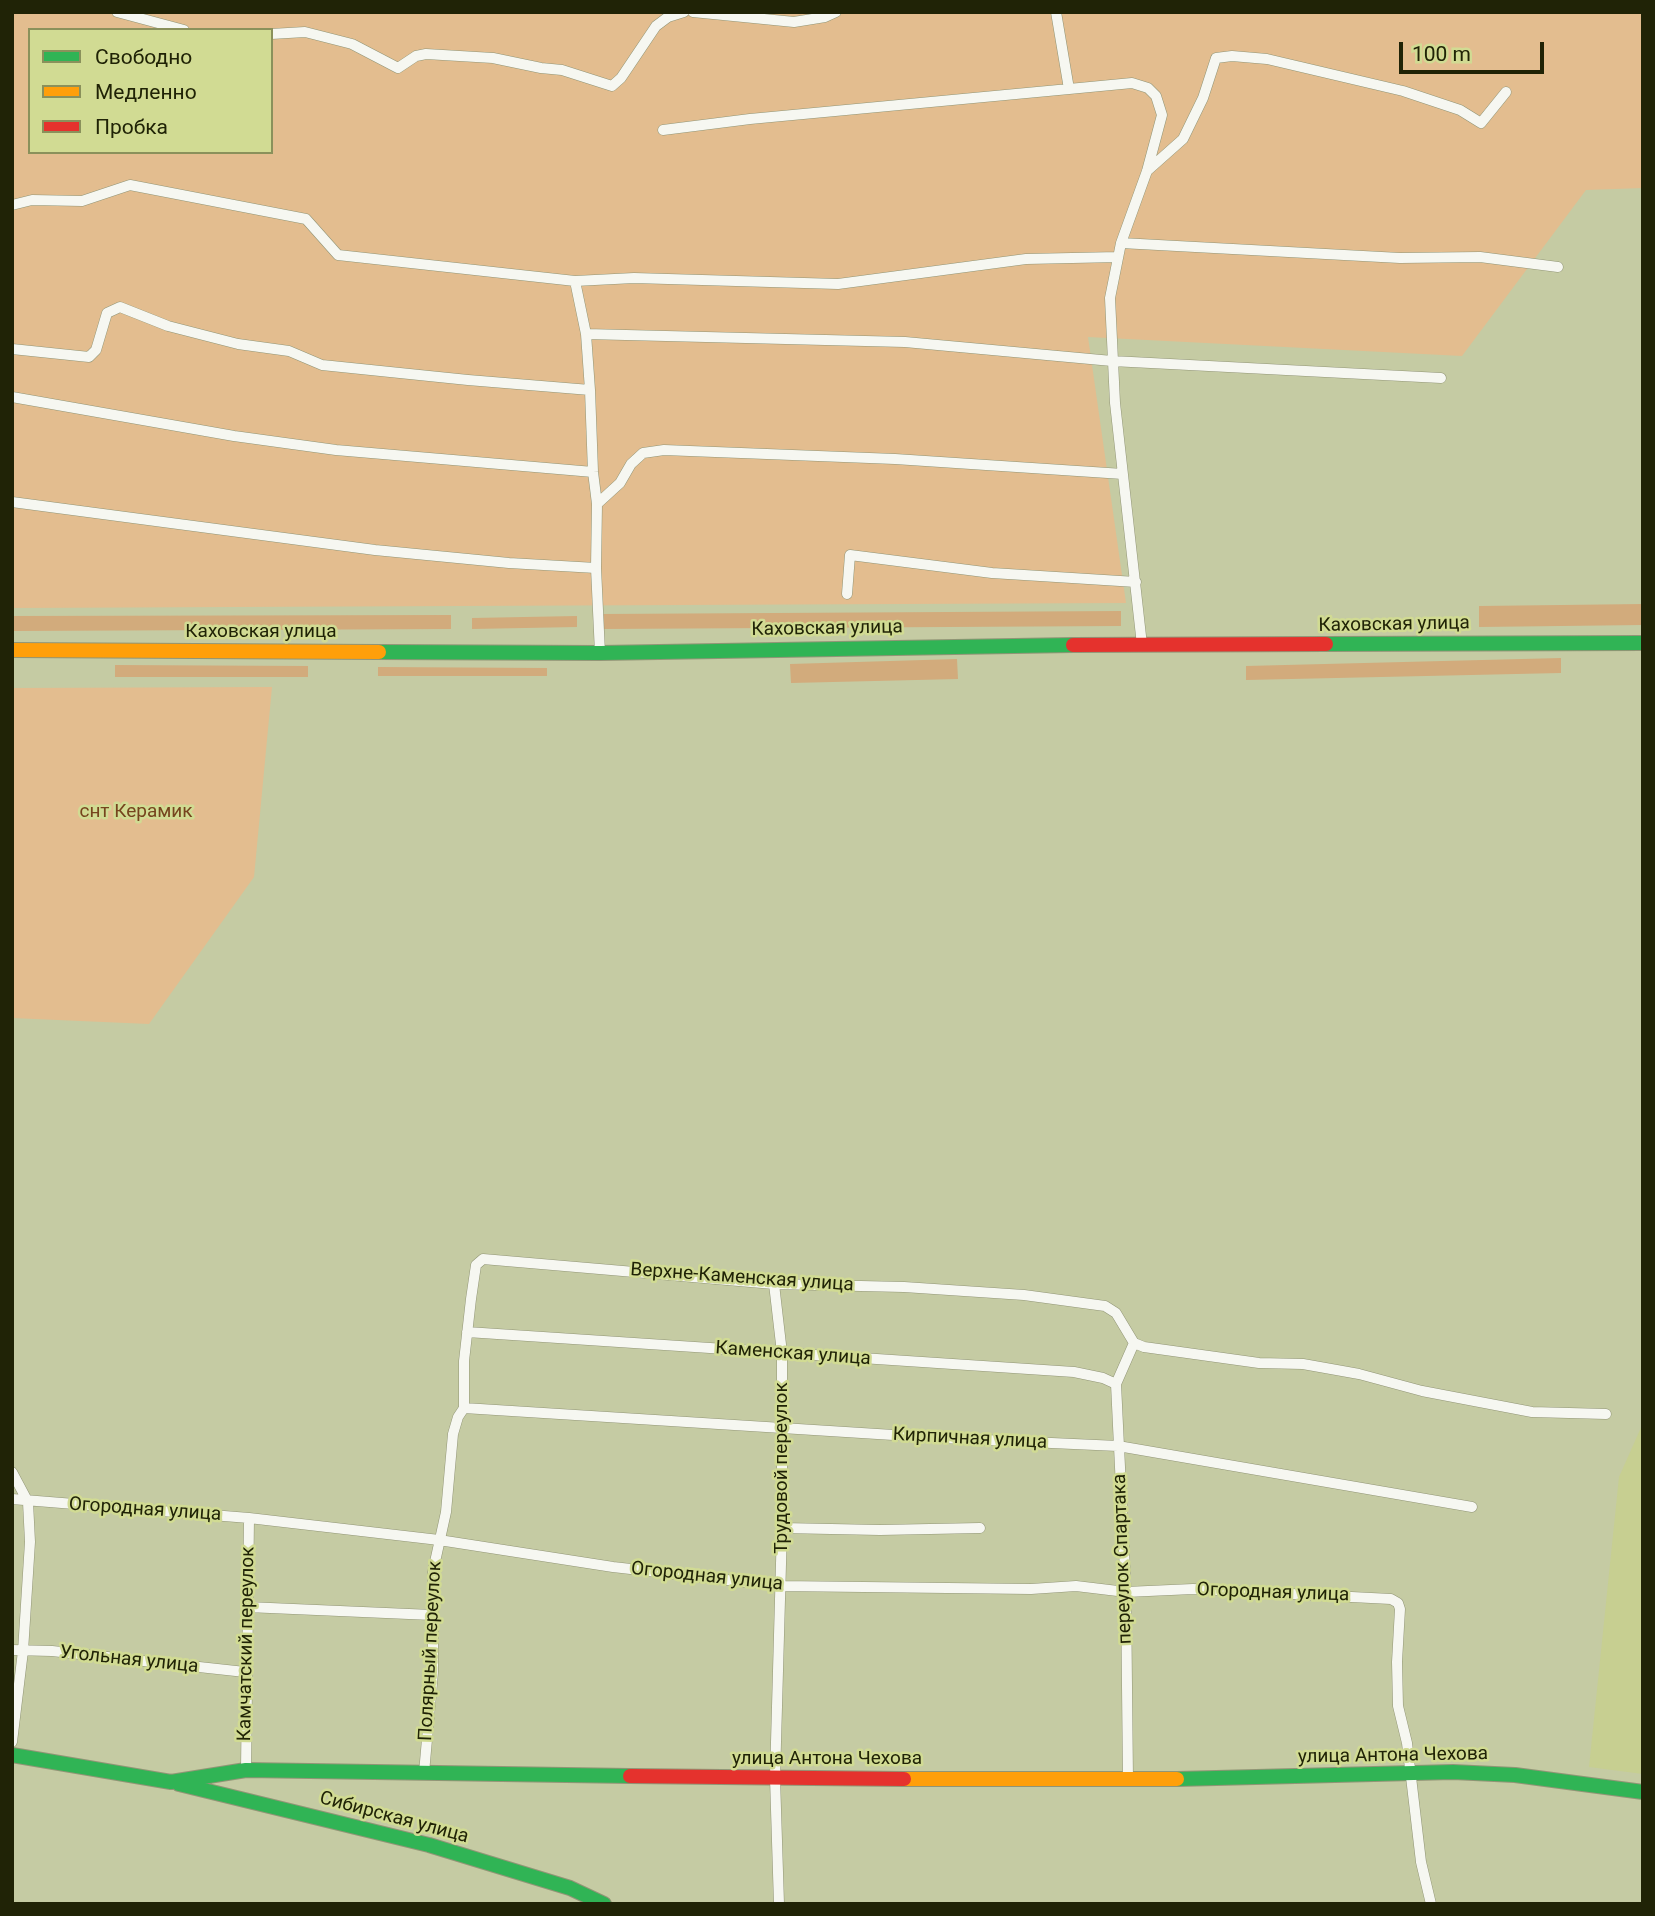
<!DOCTYPE html>
<meta charset="utf-8">
<style>
body{margin:0}
#map{position:relative;width:1655px;height:1916px;overflow:hidden;background:#c5cba3;font-family:Roboto,sans-serif}
canvas{display:block}
.frame{position:absolute;inset:0;border:14px solid #202306;pointer-events:none}
.legend{position:absolute;left:28px;top:28px;width:245px;height:126px;box-sizing:border-box;background:#d1db93;border:2px solid #8a915b;margin:0;padding:9px 12px;list-style:none;font-size:21px;color:#202306}
.legend li{display:flex;align-items:center;gap:14px;height:35px}
.legend b{width:35px;border:2px solid #8a915b}
.scale{position:absolute;left:1399px;top:42px;width:145px;height:32px;box-sizing:border-box;border:4px solid #202306;border-top:0;padding-left:9px;font-size:21px;line-height:24px;white-space:nowrap;color:#202306;-webkit-text-stroke:5px #d1db93;paint-order:stroke}
</style>
<div id="map">
<canvas width="1655" height="1916"></canvas>
<div class="frame"></div>
<ul class="legend">
<li><b style="height:9px;background:#30b455"></b>Свободно</li>
<li><b style="height:9px;background:#ff9f0a"></b>Медленно</li>
<li><b style="height:9px;background:#e5322d"></b>Пробка</li>
</ul>
<div class="scale">100 m</div>
</div>
<script>
const context = document.querySelector('canvas').getContext('2d');
context.lineJoin = 'round';
function paint(path, color) {
  context.fillStyle = color;
  context.fill(path, 'evenodd');
}
function toPath(rows) {
  const path = new Path2D();
  for (const r of rows) {
    path.moveTo(r[0], r[1]);
    for (let i = 2; i < r.length; i += 2) path.lineTo(r[i], r[i + 1]);
  }
  return path;
}
function stroke(path, color, width, dash) {
  context.strokeStyle = color;
  context.lineWidth = width;
  context.lineCap = dash ? 'butt' : 'round';
  context.setLineDash(dash || []);
  context.stroke(path);
}
function drawText(font, color, halo, rows, align = 'center') {
  context.font = font + ' Roboto,sans-serif';
  context.lineWidth = 5;
  context.setLineDash([]);
  context.textBaseline = 'middle';
  context.strokeStyle = halo;
  context.fillStyle = color;
  for (const [text, x, y, turn = 0] of rows) {
    context.save();
    context.translate(x, y);
    context.rotate((+turn || 0) * Math.PI / 180);
    context.textAlign = isNaN(turn) ? turn : align;
    if (halo) context.strokeText(text, 0, 0);
    context.fillText(text, 0, 0);
    context.restore();
  }
}
paint(toPath([
 [1643,1423,1643,1774,1589,1767,1619,1477]
]), '#c7cf91');
paint(toPath([
 [12,12,1643,12,1643,188,1586,190,1462,356,1088,337,1126,603,12,608],
 [30,30,271,30,271,152,30,152],
 [272,687,254,877,149,1024,12,1018,12,688]
]), '#e3bd8f');
paint(toPath([
 [1643,604,1643,625,1479,627,1479,606],
 [1121,611,1121,626,601,629,601,614],
 [451,615,451,629,12,631,12,616],
 [577,616,577,627,472,629,472,618],
 [1561,658,1561,673,1246,680,1246,666],
 [957,659,958,679,791,683,790,664],
 [115,665,308,666,308,677,115,677],
 [378,667,547,668,547,676,378,676]
]), '#d2ab7c');
const street = toPath([
 [117,12,184,30],
 [693,12,794,22,825,17,836,12],
 [1056,12,1069,89,1132,83,1148,88,1156,96,1162,115,1147,171,1121,243,1110,298,1115,403,1142,645],
 [271,34,305,32,352,44,398,68,416,56,426,54,493,58,541,68,562,70,612,86,621,78,656,26,668,17,684,12],
 [663,130,750,119,1069,89],
 [1147,171,1183,139,1203,98,1216,58,1232,56,1267,59,1403,91,1460,110,1481,123,1506,92],
 [12,205,32,200,82,201,130,185,306,219,338,255,575,281,634,278,838,284,1026,259,1118,257],
 [1121,243,1400,258,1480,257,1558,267],
 [575,281,586,334,590,390,593,472,597,504,596,568,600,653],
 [586,334,905,342,1112,361,1441,378],
 [12,349,89,357,96,350,107,313,120,307,168,326,238,344,289,351,322,365,468,380,590,390],
 [12,397,234,436,336,450,593,472],
 [12,502,375,550,509,563,596,568],
 [597,504,620,483,631,464,643,453,664,450,895,459,1123,474],
 [847,594,850,555,992,573,1136,582],
 [774,1284,782,1353,782,1528,775,1778,779,1904],
 [467,1332,1074,1372,1103,1378,1116,1384],
 [1134,1343,1144,1347,1259,1363,1303,1364,1359,1374,1422,1391,1532,1412,1606,1414],
 [464,1408,941,1438,1118,1446,1472,1507],
 [464,1408,464,1361,471,1299,476,1265,483,1259,774,1284,904,1287,1024,1295,1105,1306,1116,1313,1134,1343],
 [12,1472,28,1502,30,1542,23,1651,12,1742],
 [12,1499,249,1518,439,1540,613,1567,780,1586,1031,1589,1076,1586,1126,1592,1193,1589,1391,1599,1398,1603,1400,1609,1397,1662,1398,1706,1407,1743,1421,1862,1431,1904],
 [782,1528,880,1530,980,1528],
 [247,1607,432,1615],
 [12,1650,52,1651,245,1672],
 [246,1770,249,1518],
 [424,1773,433,1672,433,1571,446,1512,453,1434,458,1417,464,1408],
 [1128,1780,1126,1592,1116,1384,1134,1343]
]);
const fast = toPath([
 [1326,644,1643,643],
 [379,652,600,653,1073,645],
 [12,1755,171,1782,246,1770,630,1776],
 [1177,1779,1453,1772,1515,1775,1643,1792],
 [179,1784,429,1845,570,1888,604,1904]
]);
const slow = toPath([
 [12,650,379,652],
 [904,1779,1177,1779]
]);
const jam = toPath([
 [1073,645,1326,644],
 [630,1776,904,1779]
]);
stroke(street, '#919576', 11);
stroke(fast, '#919576', 16);
stroke(slow, '#919576', 16);
stroke(jam, '#919576', 16);
stroke(street, '#f6f7f1', 10);
stroke(fast, '#30b455', 14);
stroke(slow, '#ff9f0a', 14);
stroke(jam, '#e5322d', 14);
drawText('19px', '#202306', '#d1db93', [
 ["Каховская улица",1394,625,-1],
 ["Каховская улица",827,629,-1],
 ["Каховская улица",261,632],
 ["Верхне-Каменская улица",742,1278,4],
 ["Каменская улица",793,1354,4],
 ["Кирпичная улица",970,1439,3],
 ["Трудовой переулок",782,1468,-90],
 ["Огородная улица",145,1510,4],
 ["переулок Спартака",1123,1559,-92],
 ["Огородная улица",707,1577,6],
 ["Огородная улица",1273,1593,2],
 ["Камчатский переулок",247,1644,-89],
 ["Полярный переулок",431,1651,-87],
 ["Угольная улица",129,1660,6],
 ["улица Антона Чехова",1393,1756,-1],
 ["улица Антона Чехова",827,1759],
 ["Сибирская улица",394,1818,15]
]);
drawText('19px', '#76441e', '#d1db93', [
 ["снт Керамик",136,812]
]);
</script>
